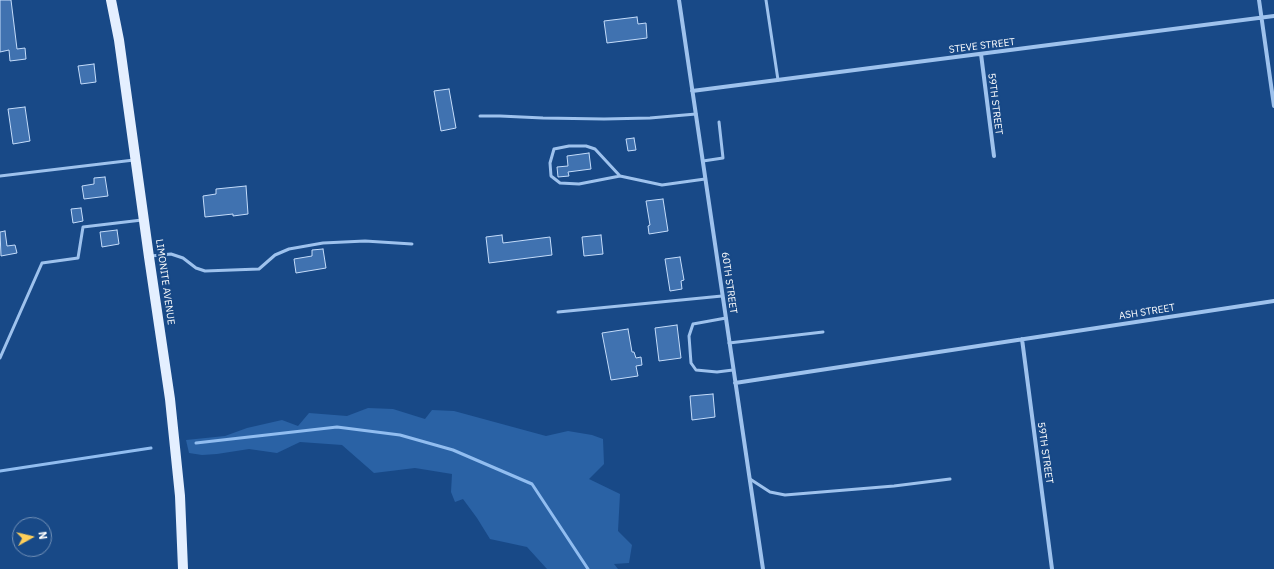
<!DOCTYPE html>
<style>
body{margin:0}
#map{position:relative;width:1274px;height:569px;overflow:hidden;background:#184987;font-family:"IBM Plex Sans",sans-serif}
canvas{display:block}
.north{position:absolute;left:12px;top:517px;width:40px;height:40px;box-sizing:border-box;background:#184987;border:1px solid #7492b7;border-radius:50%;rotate:82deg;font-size:11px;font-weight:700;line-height:16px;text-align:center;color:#fff}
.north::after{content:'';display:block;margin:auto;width:14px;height:18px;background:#ffcf5a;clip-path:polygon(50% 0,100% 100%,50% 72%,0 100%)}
</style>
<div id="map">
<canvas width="1274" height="569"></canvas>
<div class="north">N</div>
</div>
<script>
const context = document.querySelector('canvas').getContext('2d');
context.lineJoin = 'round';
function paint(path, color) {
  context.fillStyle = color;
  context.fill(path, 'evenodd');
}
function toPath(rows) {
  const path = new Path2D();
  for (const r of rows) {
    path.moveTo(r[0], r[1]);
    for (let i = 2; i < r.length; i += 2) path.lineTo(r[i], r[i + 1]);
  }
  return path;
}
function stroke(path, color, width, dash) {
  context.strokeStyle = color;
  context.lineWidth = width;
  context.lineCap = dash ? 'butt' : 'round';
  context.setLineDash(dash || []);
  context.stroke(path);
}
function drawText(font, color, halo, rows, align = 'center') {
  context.font = font + ' "IBM Plex Sans",sans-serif';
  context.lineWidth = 4;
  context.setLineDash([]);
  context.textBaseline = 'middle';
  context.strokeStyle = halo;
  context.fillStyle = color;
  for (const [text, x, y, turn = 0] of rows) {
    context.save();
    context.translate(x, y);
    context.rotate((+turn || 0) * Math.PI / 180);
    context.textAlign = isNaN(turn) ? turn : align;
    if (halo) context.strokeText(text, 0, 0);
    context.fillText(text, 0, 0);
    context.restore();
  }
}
paint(toPath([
 [368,408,393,409,425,419,432,410,454,411,546,436,568,431,592,435,603,439,604,464,589,479,620,494,618,531,632,545,629,563,614,564,618,569,547,569,527,547,490,539,477,518,463,499,455,502,451,492,452,474,415,468,374,473,342,445,300,442,277,453,249,449,217,454,202,455,189,453,186,440,225,436,247,428,282,420,298,426,309,413,347,416]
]), '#2a62a5');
stroke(toPath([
 [196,443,337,427,400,435,453,450,532,484,588,569],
 [0,471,151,448]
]), '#91bdf0', 3);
const building = toPath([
 [0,0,11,0,17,49,25,48,26,59,10,61,9,50,0,52,0,0],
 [637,17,638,24,646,23,647,38,607,43,604,21,637,17],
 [94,64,96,82,81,84,78,66,94,64],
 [449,89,456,128,441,131,434,91,449,89],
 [25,107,30,141,13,144,8,109,25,107],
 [634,138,636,150,628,151,626,139,634,138],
 [589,153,591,169,568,172,569,176,558,177,557,167,568,166,567,156,589,153],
 [105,177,108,196,84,199,82,186,94,184,94,178,105,177],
 [246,186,248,214,233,216,233,214,205,217,203,196,216,194,216,189,246,186],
 [663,199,668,231,649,234,648,226,650,225,646,201,663,199],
 [81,208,83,221,73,223,71,209,81,208],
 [117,230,119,244,102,247,100,232,117,230],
 [5,231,7,246,15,245,17,253,1,256,0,232,5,231],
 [502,235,503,243,550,237,552,255,489,263,486,237,502,235],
 [601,235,603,254,584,256,582,237,601,235],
 [323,249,326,268,296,273,294,259,312,256,312,250,323,249],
 [680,257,684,280,681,281,682,289,670,291,665,259,680,257],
 [677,325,681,358,659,361,655,328,677,325],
 [628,329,632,352,634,352,636,358,641,357,642,365,636,366,638,376,611,380,602,333,628,329],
 [713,394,715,417,692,420,690,396,713,394]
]);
paint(building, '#4072b0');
stroke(building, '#c4dcfa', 1);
stroke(toPath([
 [766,0,778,80],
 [480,116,500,116,543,118,604,119,650,118,696,114],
 [703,161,723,158,719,122],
 [0,176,134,160],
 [620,176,595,149,586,146,569,146,554,149,550,163,551,176,560,183,579,184,620,176,662,185,705,179],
 [151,256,171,254,183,258,196,268,205,271,259,269,275,255,289,249,323,243,365,241,412,244],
 [558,312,722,296],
 [726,318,693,324,689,336,691,363,696,370,717,372,733,370],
 [729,343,823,332],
 [0,358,42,263,78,258,83,227,142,220],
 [750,479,770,492,785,495,894,486,950,479]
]), '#9ec2ed', 3);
stroke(toPath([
 [679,0,763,569],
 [1259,0,1274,106],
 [981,54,994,156],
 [692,91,1274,16],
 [1022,339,1052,569],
 [735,383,1274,301]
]), '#9ec2ed', 4);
stroke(toPath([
 [111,0,119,40,149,257,170,399,180,496,183,569]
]), '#e4efff', 10);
drawText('10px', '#fff', '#184987', [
 ["STEVE STREET",982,46,-7],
 ["59TH STREET",995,104,83],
 ["LIMONITE AVENUE",165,282,82],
 ["60TH STREET",729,283,82],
 ["ASH STREET",1147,312,-9],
 ["59TH STREET",1045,453,82]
]);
</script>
